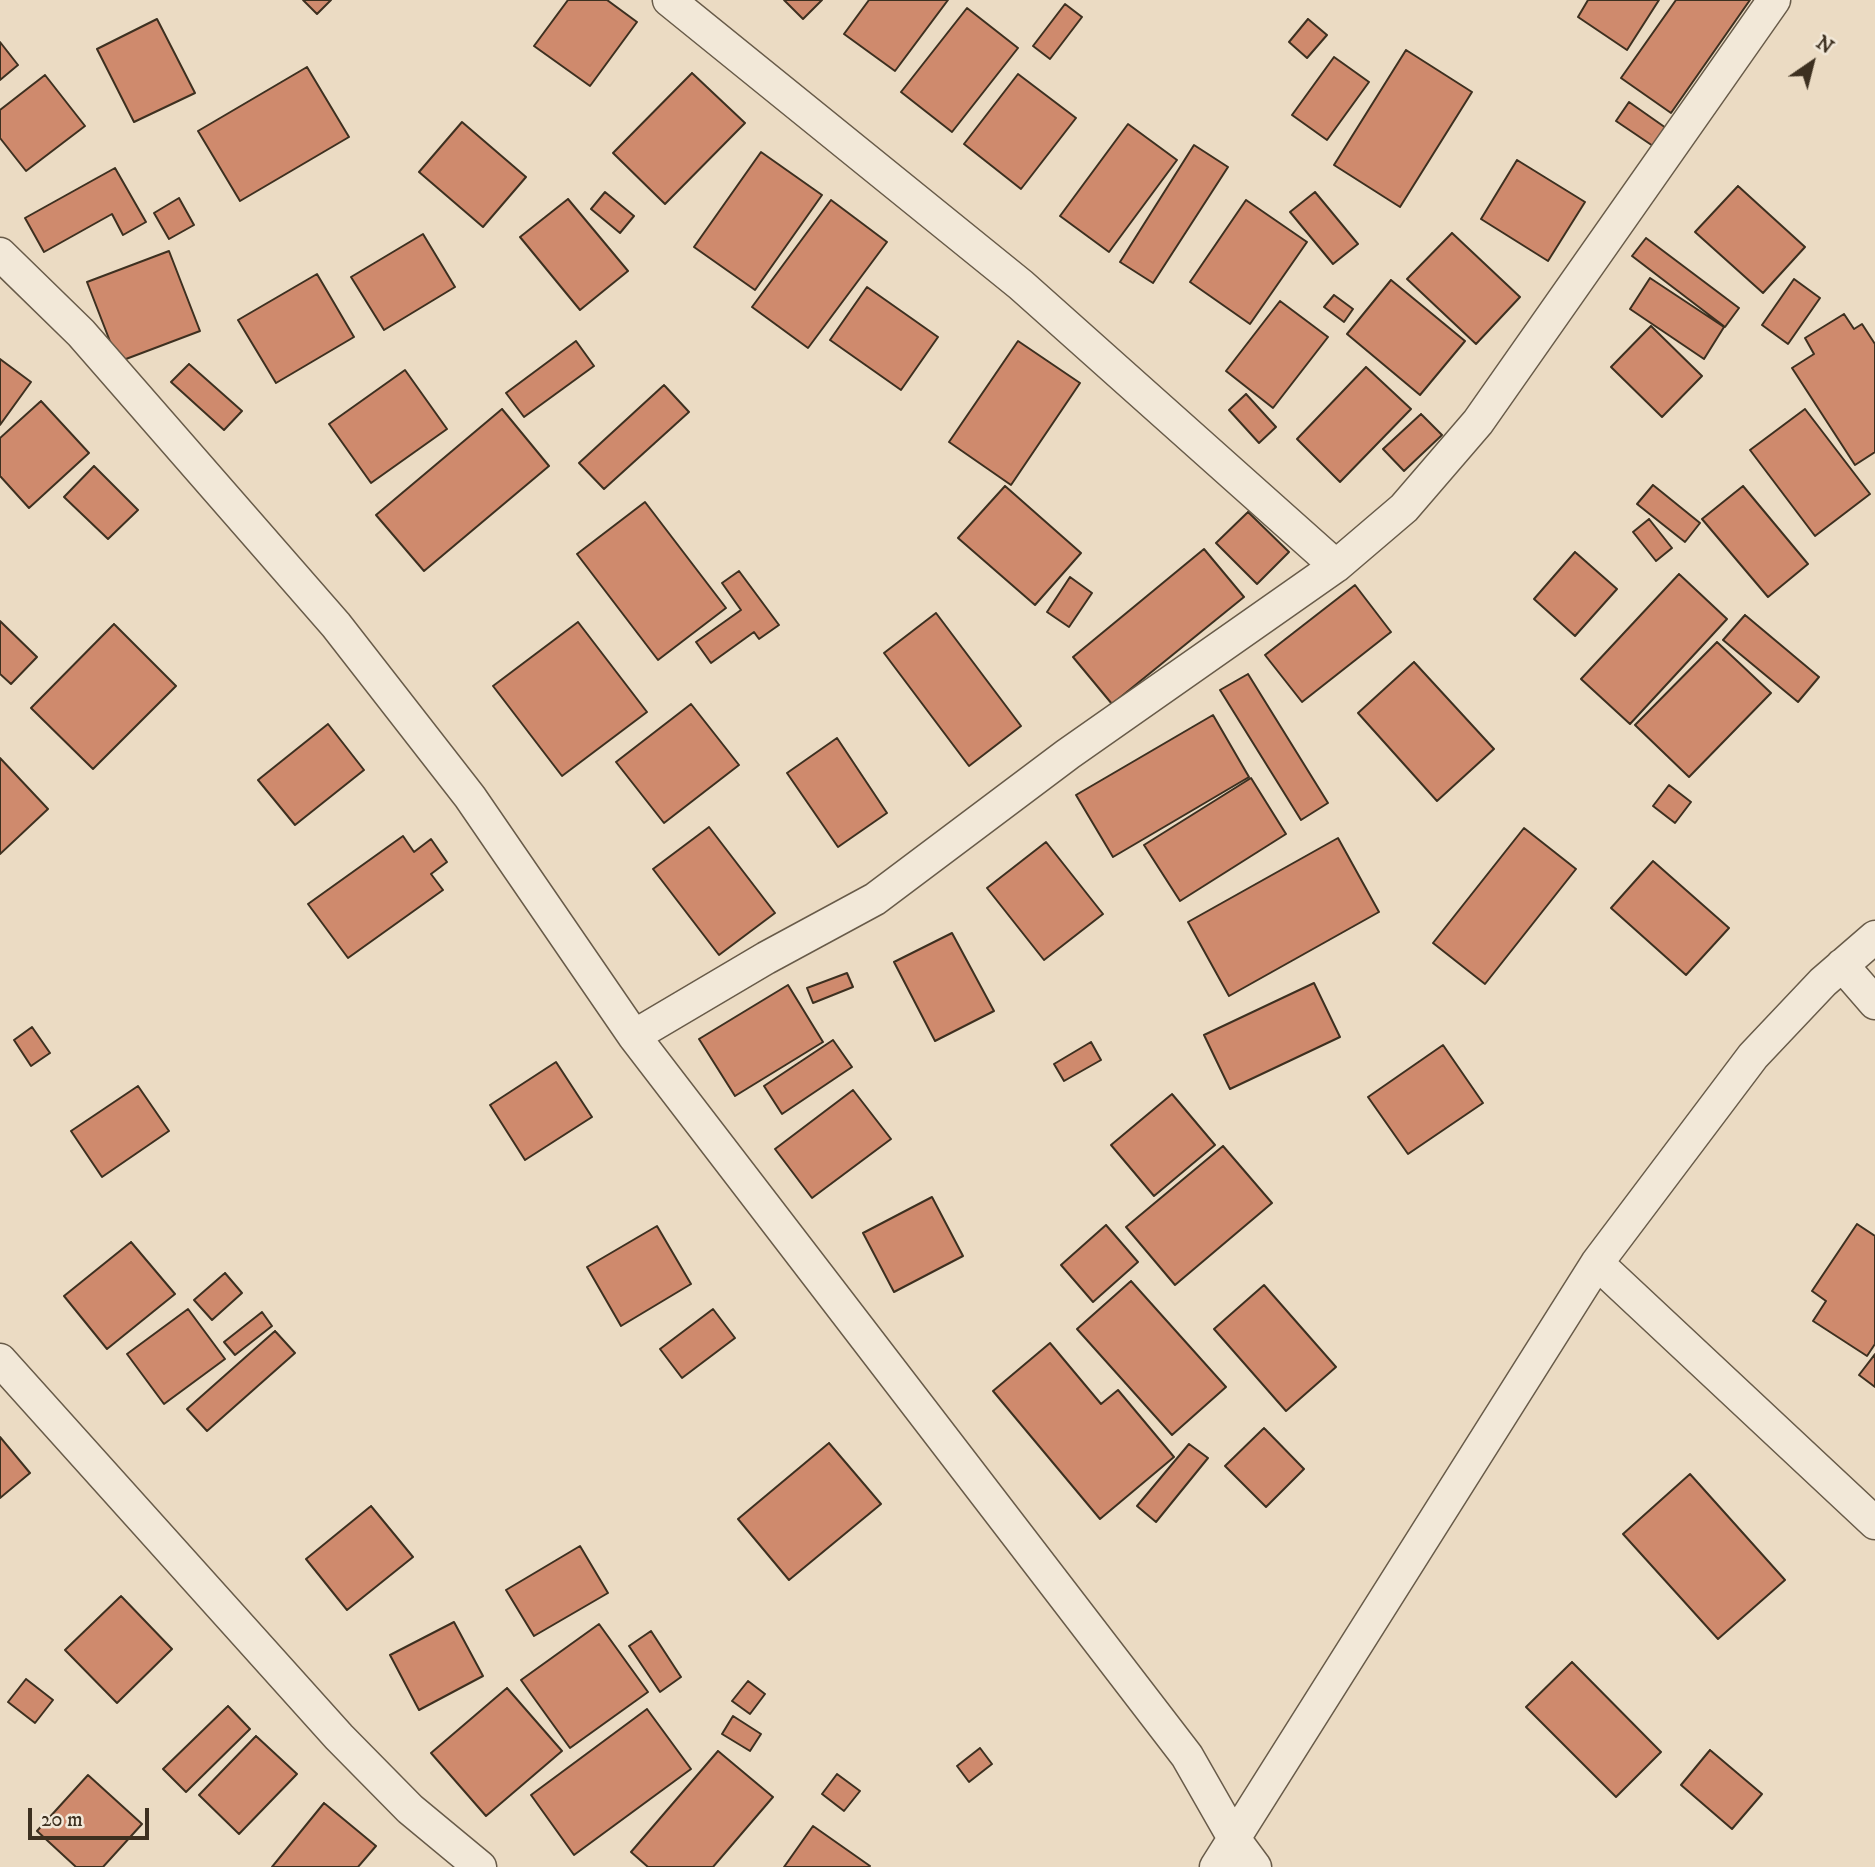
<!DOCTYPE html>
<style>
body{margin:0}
#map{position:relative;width:1875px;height:1867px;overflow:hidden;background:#ebdbc3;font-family:"IM FELL DW Pica",serif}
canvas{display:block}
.north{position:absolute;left:1777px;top:28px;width:70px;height:70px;-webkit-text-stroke:5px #f2e8d8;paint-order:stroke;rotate:35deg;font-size:19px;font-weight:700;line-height:28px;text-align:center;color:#3d3020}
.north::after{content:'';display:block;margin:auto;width:24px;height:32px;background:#3d3020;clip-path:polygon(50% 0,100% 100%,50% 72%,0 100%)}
.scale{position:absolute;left:28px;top:1808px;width:121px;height:32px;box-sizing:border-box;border:4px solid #3d3020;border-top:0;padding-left:9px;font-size:21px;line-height:24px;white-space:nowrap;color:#3d3020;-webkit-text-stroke:5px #f2e8d8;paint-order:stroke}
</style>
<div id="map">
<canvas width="1875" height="1867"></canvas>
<div class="north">N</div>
<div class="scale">20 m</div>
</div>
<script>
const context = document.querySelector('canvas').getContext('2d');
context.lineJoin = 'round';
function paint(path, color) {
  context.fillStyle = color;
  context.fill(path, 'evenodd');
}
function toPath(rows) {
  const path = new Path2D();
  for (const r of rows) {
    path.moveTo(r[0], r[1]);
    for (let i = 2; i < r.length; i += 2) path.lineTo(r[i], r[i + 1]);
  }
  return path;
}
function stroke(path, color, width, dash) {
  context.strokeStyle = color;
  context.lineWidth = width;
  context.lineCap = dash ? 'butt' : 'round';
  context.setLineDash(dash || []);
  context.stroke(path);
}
const building = toPath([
 [303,0,331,0,317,14,303,0],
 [568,0,607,0,637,22,590,86,534,46,568,0],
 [784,0,822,0,803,19,784,0],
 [869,0,948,0,895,71,844,34,869,0],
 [1588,0,1659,0,1627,50,1578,17,1588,0],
 [1676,0,1750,0,1671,113,1621,78,1676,0],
 [1065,4,1082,17,1050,59,1033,46,1065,4],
 [967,8,1018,48,952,132,901,92,967,8],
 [157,19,195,93,134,122,97,49,157,19],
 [1308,19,1327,35,1307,58,1289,42,1308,19],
 [0,42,18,65,0,80,0,42],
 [1406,50,1472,92,1400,207,1334,165,1406,50],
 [1334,57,1369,82,1327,140,1292,115,1334,57],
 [307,67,349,137,240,201,198,131,307,67],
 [692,73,745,123,665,204,613,153,692,73],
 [1018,74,1076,118,1021,189,964,144,1018,74],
 [45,75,85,126,26,171,0,138,0,110,45,75],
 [1629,102,1666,128,1653,146,1616,121,1629,102],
 [462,122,526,177,483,227,419,172,462,122],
 [1128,124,1177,160,1109,252,1060,216,1128,124],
 [1194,145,1228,167,1153,283,1120,262,1194,145],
 [761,152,822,195,755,290,694,247,761,152],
 [1517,160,1585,202,1548,261,1481,219,1517,160],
 [115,168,146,222,123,235,112,214,44,252,25,218,115,168],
 [1738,186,1805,247,1763,293,1695,232,1738,186],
 [605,192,634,216,620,233,591,209,605,192],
 [1315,192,1358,244,1333,264,1290,212,1315,192],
 [179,198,194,225,169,239,154,213,179,198],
 [568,199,628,271,580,310,520,237,568,199],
 [831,200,887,242,808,348,752,307,831,200],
 [1246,200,1307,242,1250,324,1190,282,1246,200],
 [1452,233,1520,297,1476,344,1407,279,1452,233],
 [423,234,455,287,384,330,351,277,423,234],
 [1646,238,1739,308,1725,327,1632,256,1646,238],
 [169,251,200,331,118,362,87,282,169,251],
 [317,274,354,337,276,383,238,320,317,274],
 [1650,278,1724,327,1704,359,1630,309,1650,278],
 [1794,279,1820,298,1788,344,1762,325,1794,279],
 [1391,280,1465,341,1420,395,1347,334,1391,280],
 [867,287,938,337,901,390,830,340,867,287],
 [1334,295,1353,309,1344,322,1324,307,1334,295],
 [1280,301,1328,337,1273,408,1226,371,1280,301],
 [1844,314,1854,329,1862,324,1875,344,1875,452,1855,465,1792,368,1814,354,1805,338,1844,314],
 [1651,326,1702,376,1662,417,1611,367,1651,326],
 [576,341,594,366,524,417,506,393,576,341],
 [1018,341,1080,383,1011,485,949,442,1018,341],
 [0,359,31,382,0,425,0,359],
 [189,364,242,411,224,430,171,382,189,364],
 [1366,367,1411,409,1340,482,1297,439,1366,367],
 [405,370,447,429,371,483,329,424,405,370],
 [664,385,689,412,604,489,579,463,664,385],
 [1246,394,1276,427,1259,443,1229,410,1246,394],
 [41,401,89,453,29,508,0,476,0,438,41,401],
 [502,409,549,466,424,571,376,515,502,409],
 [1805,409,1870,494,1815,536,1750,450,1805,409],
 [1421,414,1442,435,1404,471,1383,449,1421,414],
 [94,466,138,510,108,539,64,497,94,466],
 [1653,485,1700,523,1685,542,1637,504,1653,485],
 [1005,486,1081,553,1035,605,958,538,1005,486],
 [1743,486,1808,564,1768,597,1702,519,1743,486],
 [645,502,726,608,658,660,577,554,645,502],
 [1248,512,1289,552,1257,584,1216,543,1248,512],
 [1649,519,1672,548,1656,561,1633,532,1649,519],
 [1204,549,1244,597,1112,704,1073,657,1204,549],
 [1575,552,1617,589,1575,636,1534,599,1575,552],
 [739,571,779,625,759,639,754,632,711,663,696,642,741,610,722,583,739,571],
 [1679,574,1727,619,1630,724,1581,679,1679,574],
 [1070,577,1092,593,1069,627,1047,612,1070,577],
 [1355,585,1391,632,1302,702,1265,655,1355,585],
 [936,613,1021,726,969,766,884,653,936,613],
 [1745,615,1819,677,1798,702,1723,640,1745,615],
 [0,621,37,657,11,684,0,674,0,621],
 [578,622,647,712,562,776,493,686,578,622],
 [114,624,176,686,93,769,31,708,114,624],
 [1717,642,1771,693,1689,777,1635,725,1717,642],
 [1414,662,1494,749,1437,801,1358,713,1414,662],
 [1248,674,1328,803,1301,820,1220,690,1248,674],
 [691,704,739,765,664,823,616,762,691,704],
 [1213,715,1249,777,1113,857,1076,795,1213,715],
 [328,724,364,770,295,825,258,780,328,724],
 [837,738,887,813,838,847,787,773,837,738],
 [0,758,48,809,0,854,0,758],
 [1251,778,1286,834,1180,901,1144,845,1251,778],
 [1669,785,1691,802,1675,823,1653,806,1669,785],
 [709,827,775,913,719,955,653,869,709,827],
 [1524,828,1576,869,1485,984,1433,943,1524,828],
 [403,836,414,852,431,839,447,862,431,874,443,890,348,958,308,904,403,836],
 [1338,838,1379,912,1229,996,1188,922,1338,838],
 [1046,842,1103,914,1044,960,987,888,1046,842],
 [1653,861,1729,928,1686,975,1611,908,1653,861],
 [952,933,994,1011,935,1041,894,962,952,933],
 [847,973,853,987,813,1003,807,988,847,973],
 [1314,983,1340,1037,1230,1089,1204,1035,1314,983],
 [788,985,823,1042,735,1096,699,1039,788,985],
 [32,1027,50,1053,31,1066,14,1040,32,1027],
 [833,1040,852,1067,782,1114,764,1086,833,1040],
 [1091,1042,1101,1060,1064,1081,1054,1064,1091,1042],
 [1443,1045,1483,1103,1408,1154,1368,1097,1443,1045],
 [556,1062,592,1117,525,1160,490,1105,556,1062],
 [138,1086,169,1131,102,1177,71,1131,138,1086],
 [853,1090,891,1139,812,1198,775,1149,853,1090],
 [1172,1094,1215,1145,1154,1196,1111,1145,1172,1094],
 [1223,1146,1272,1203,1175,1285,1126,1227,1223,1146],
 [932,1197,963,1256,894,1292,863,1233,932,1197],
 [1857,1224,1875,1236,1875,1344,1867,1356,1813,1321,1826,1301,1812,1291,1857,1224],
 [1106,1225,1138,1262,1093,1302,1061,1265,1106,1225],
 [657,1226,691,1284,621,1326,587,1267,657,1226],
 [131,1242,175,1294,107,1349,64,1296,131,1242],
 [225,1273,242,1293,212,1320,194,1300,225,1273],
 [1131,1281,1226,1387,1172,1435,1077,1329,1131,1281],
 [1264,1285,1336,1367,1286,1411,1214,1329,1264,1285],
 [188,1309,225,1359,164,1404,127,1354,188,1309],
 [713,1309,735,1338,682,1378,660,1349,713,1309],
 [262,1312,272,1326,235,1355,224,1342,262,1312],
 [275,1331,295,1353,207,1431,187,1409,275,1331],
 [1050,1343,1101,1404,1118,1390,1174,1457,1100,1519,993,1391,1050,1343],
 [1875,1354,1875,1387,1859,1375,1875,1354],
 [1264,1428,1304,1469,1266,1507,1225,1466,1264,1428],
 [0,1437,30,1473,0,1498,0,1437],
 [829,1443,881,1504,789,1580,738,1519,829,1443],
 [1189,1444,1208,1458,1156,1522,1137,1506,1189,1444],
 [1690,1474,1785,1580,1718,1639,1623,1534,1690,1474],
 [371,1506,413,1557,347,1610,306,1559,371,1506],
 [580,1546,608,1593,534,1636,506,1590,580,1546],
 [121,1596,172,1649,117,1703,65,1650,121,1596],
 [454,1622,483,1676,419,1710,390,1655,454,1622],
 [599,1624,648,1692,570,1748,521,1680,599,1624],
 [651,1631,681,1677,660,1692,629,1646,651,1631],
 [1572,1662,1661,1752,1616,1797,1526,1707,1572,1662],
 [26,1679,53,1700,35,1723,8,1702,26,1679],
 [748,1681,765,1694,750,1714,732,1701,748,1681],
 [507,1688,562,1751,486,1816,431,1753,507,1688],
 [228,1706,250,1729,186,1792,163,1769,228,1706],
 [647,1709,691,1769,574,1855,531,1795,647,1709],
 [733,1716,761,1734,750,1751,722,1734,733,1716],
 [256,1736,297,1774,239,1834,199,1795,256,1736],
 [980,1748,992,1764,969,1782,957,1766,980,1748],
 [1710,1750,1762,1794,1732,1829,1681,1785,1710,1750],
 [718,1751,773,1797,713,1867,648,1867,631,1852,718,1751],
 [837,1774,860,1791,844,1811,822,1794,837,1774],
 [88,1775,142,1824,103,1867,76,1867,37,1831,88,1775],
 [324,1803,376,1846,358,1867,272,1867,324,1803],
 [813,1826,870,1866,869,1867,784,1867,813,1826]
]);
paint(building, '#cf8a6d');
stroke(building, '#3d3020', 2);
const street = toPath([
 [669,0,1021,285,1336,566],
 [0,254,81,333,336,625,470,797,634,1036,1187,1756,1235,1840,1255,1867],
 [1842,965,1875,1003],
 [634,1036,766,958,875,899,1068,754,1336,566,1404,508,1478,422,1774,0],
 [1597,1263,1875,1523],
 [0,1360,339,1737,410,1809,480,1867],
 [1216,1867,1597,1263,1753,1056,1823,982,1875,937]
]);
stroke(street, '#685b49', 35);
stroke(street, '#f2e8d8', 32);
</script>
